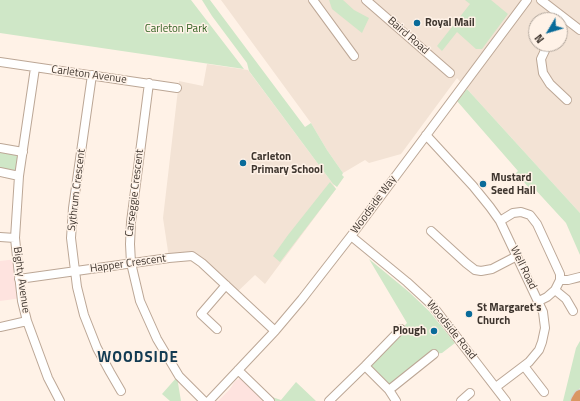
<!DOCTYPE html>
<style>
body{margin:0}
#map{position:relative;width:580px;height:401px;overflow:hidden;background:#fff2e7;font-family:"Titillium Web",sans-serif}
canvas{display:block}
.north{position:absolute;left:528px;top:12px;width:40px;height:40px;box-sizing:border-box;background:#fff2e7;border:1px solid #b2a79d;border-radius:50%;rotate:232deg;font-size:11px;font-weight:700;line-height:16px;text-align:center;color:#3f362f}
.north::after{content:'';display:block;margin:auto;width:14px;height:18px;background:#096b99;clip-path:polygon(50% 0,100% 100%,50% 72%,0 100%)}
</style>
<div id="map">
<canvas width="580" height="401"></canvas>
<div class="north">N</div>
</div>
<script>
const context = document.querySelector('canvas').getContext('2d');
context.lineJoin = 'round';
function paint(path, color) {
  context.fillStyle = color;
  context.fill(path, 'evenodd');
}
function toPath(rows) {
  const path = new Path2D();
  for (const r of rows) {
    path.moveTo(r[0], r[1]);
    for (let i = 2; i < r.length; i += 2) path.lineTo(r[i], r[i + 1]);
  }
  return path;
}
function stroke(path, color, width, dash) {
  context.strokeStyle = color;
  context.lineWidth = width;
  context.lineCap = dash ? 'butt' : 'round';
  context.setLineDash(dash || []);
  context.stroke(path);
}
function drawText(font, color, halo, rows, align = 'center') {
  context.font = font + ' "Titillium Web",sans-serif';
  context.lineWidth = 3;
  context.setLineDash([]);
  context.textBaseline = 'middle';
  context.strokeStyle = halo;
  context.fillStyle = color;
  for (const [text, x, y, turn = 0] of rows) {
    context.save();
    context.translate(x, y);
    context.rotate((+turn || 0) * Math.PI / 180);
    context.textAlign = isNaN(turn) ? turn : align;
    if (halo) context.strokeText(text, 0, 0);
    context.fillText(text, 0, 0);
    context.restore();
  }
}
paint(toPath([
 [17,259,22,298,0,301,0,261],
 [242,375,270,401,218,401,230,389,235,381,239,379]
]), '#fee3df');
paint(toPath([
 [221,0,580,0,580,213,457,78,401,154,369,163,365,160,343,173,327,150,311,123],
 [536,20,560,20,560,44,536,44],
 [207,64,248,70,333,184,336,189,265,284,255,275,235,294,198,259,169,258,163,218,179,81,203,86]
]), '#f3e3d5');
paint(toPath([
 [0,0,191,0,244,69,0,33],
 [202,0,210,0,305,127,311,123,327,150,343,173,342,175,344,177,337,187,333,184,249,71,247,63,212,16],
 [329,0,343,0,354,10,369,18,362,33,332,9],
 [465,0,491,0,508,14,482,49,476,49,457,32,442,51,437,46,470,4],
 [467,89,580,213,580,255,566,223,532,186,529,188,518,175,515,177,513,176,518,171,457,101],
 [0,150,19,153,16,173,0,169],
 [330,182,336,189,280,262,273,256,288,235],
 [369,259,409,292,429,311,455,343,442,353,434,354,389,390,365,366,407,323],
 [580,341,580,388,572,401,563,401,576,348],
 [177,377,181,401,170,401,162,394],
 [296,382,316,401,270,401,263,394,281,400]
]), '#cfe7c7');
const minor = toPath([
 [313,0,354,56],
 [366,0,450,73],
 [541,0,580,30],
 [548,44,541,59,543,73,550,84,567,100],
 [0,62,177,88],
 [35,68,19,176,15,238,17,257,22,301,27,321,48,378,60,401],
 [92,75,73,208,71,238,77,287,84,315,97,348,110,372,121,391],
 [149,83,131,222,130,244,131,263,140,301,157,339,179,376,204,401],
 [426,135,473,186,490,207,500,221,543,312,545,328,542,342,539,350,529,362,496,387],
 [0,148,23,152],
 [0,172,19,176],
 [500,221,513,213,521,212,530,215,537,224,560,274,560,280,555,290,547,297,539,301],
 [431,231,466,263,475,270,481,271,492,269,517,256],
 [351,236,407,282,432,305,506,401],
 [0,237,15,238],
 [19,279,169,258,192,256,202,263,275,331],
 [560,280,568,280,580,277],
 [555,290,566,299,573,311],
 [0,327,27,321],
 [217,329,201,314,226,285],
 [365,366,389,390,396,401],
 [524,366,544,392],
 [238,370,270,401],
 [389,390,434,354],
 [209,401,275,331,302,299,351,236,527,0],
 [329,401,365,366,401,329],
 [461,401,470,393]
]);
const highway = toPath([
 [577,401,580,396]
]);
stroke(minor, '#bca796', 10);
stroke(highway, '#d5d3d1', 14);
stroke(minor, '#fff', 8);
stroke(highway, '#da9763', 12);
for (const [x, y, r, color] of [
 [417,23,4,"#096b99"],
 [243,163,4,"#096b99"],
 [483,184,4,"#096b99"],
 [469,314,4,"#096b99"],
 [434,331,4,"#096b99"]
]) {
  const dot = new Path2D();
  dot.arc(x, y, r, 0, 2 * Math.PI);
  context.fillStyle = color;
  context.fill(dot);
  stroke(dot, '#fff2e7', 1.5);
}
drawText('bold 11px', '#3f362f', '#fff2e7', [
 ["Royal Mail",425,23],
 ["Carleton",251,157],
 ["Primary School",251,170],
 ["Mustard",491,178],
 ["Seed Hall",491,191],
 ["St Margaret's",477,308],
 ["Church",477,321],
 ["Plough",426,331,"right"]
], 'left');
drawText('11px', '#336222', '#fff2e7', [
 ["Carleton Park",176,29]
]);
drawText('11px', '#3f362f', '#fff2e7', [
 ["Baird Road",408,36,41],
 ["Carleton Avenue",89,75,8],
 ["Sythrum Crescent",77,190,-83],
 ["Carseggie Crescent",135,193,-83],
 ["Woodside Way",374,205,-54],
 ["Happer Crescent",128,264,-8],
 ["Well Road",523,268,64],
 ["Bighty Avenue",21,280,82],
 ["Woodside Road",451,330,51]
]);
context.letterSpacing = '1px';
drawText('bold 15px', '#133b52', '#fff2e7', [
 ["WOODSIDE",138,358]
]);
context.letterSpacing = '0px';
</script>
